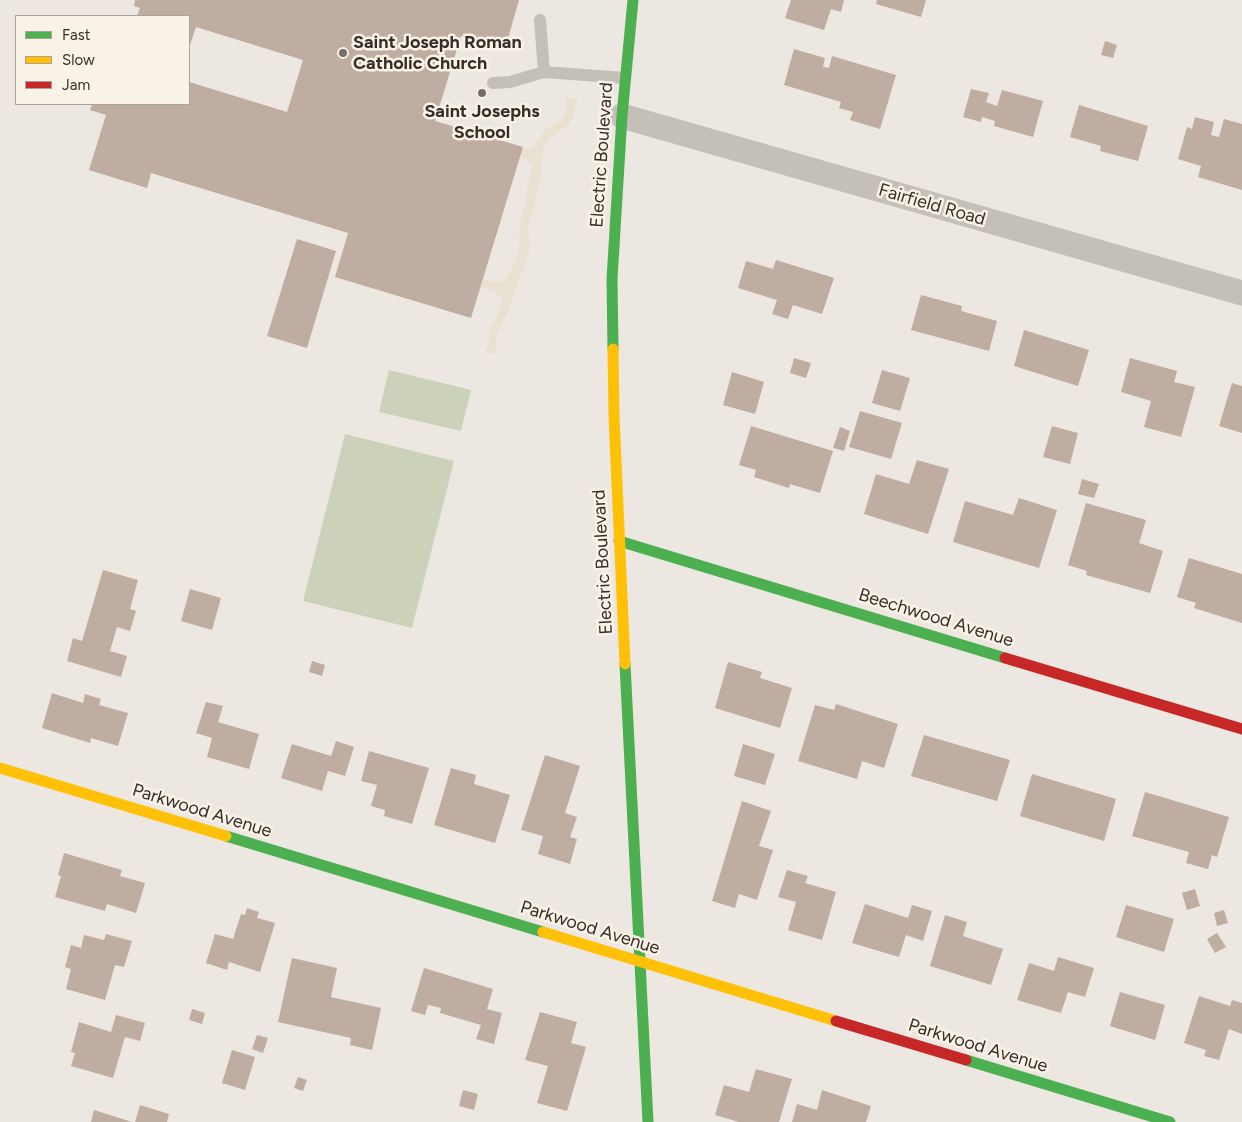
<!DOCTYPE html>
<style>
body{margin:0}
#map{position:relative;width:1242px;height:1122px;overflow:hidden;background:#ece7e0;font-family:Figtree,sans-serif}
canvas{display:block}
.legend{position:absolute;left:15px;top:15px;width:175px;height:90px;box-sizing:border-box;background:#f9f2e7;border:1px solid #aba39b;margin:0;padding:6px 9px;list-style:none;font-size:15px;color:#362d28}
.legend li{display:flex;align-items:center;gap:10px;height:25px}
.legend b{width:25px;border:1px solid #aba39b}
</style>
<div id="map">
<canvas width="1242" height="1122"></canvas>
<ul class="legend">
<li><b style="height:6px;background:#4caf50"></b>Fast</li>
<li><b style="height:6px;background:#ffc107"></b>Slow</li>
<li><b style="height:6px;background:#c62828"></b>Jam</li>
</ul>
</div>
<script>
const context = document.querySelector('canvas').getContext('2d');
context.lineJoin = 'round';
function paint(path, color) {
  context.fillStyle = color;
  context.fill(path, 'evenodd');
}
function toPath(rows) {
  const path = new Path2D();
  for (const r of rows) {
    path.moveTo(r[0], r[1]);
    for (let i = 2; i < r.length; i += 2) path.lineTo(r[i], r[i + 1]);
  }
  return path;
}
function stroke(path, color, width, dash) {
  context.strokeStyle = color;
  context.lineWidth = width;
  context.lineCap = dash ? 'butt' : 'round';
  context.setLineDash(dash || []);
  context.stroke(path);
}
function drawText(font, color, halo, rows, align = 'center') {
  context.font = font + ' Figtree,sans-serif';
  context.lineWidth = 5;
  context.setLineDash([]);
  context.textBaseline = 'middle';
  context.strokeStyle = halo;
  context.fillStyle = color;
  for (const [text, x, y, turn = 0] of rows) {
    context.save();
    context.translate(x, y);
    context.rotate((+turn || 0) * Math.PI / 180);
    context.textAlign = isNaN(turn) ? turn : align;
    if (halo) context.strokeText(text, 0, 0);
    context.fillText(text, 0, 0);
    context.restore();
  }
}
paint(toPath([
 [389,370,471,390,461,431,379,412],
 [345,434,454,461,412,628,303,601]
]), '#ccd2ba');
paint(toPath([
 [565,98,577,98,572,119,568,125,551,137,544,148,542,157,541,180,537,189,534,207,529,222,528,228,530,243,529,252,509,309,496,336,496,345,498,354,485,352,488,347,490,329,498,314,502,299,494,291,480,287,483,279,493,282,501,282,507,278,519,251,520,220,527,201,526,194,532,166,525,158,520,156,522,149,532,149,545,130,558,122,564,115,567,105]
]), '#eae0d0');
paint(toPath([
 [135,0,519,0,505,49,461,36,435,121,523,147,471,318,335,277,348,233,151,173,147,188,89,170,106,115,90,110,92,104,189,104,189,82,287,112,303,60,196,27,189,48,189,16,137,16,140,8,134,6],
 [791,0,844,0,841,12,831,9,824,30,785,18],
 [877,0,926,0,921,17,876,4],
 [1105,41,1117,45,1113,58,1101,55],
 [794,49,825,58,823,67,829,68,832,56,896,75,880,129,850,120,853,112,839,108,841,102,784,85],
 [971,89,989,93,986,102,997,106,1002,90,1043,101,1033,137,994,126,995,121,982,117,981,122,963,117],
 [1079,105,1148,126,1138,161,1100,151,1101,146,1070,137],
 [1195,117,1214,122,1211,135,1219,137,1224,119,1242,124,1242,190,1198,177,1201,166,1178,159,1187,127,1192,129],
 [297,239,336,251,307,348,267,336],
 [776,260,834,278,822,314,793,305,788,319,772,314,777,300,738,288,746,261,773,269],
 [921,295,962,306,961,311,997,321,989,351,911,330],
 [1024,330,1089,350,1078,386,1014,366],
 [794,358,811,363,806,378,790,373],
 [1130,358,1177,371,1174,382,1195,387,1181,437,1144,427,1151,401,1121,392],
 [882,370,910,378,900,411,872,403],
 [732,372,764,382,755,414,723,405],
 [1232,383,1242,386,1242,433,1219,426],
 [860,411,902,423,891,459,849,447],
 [751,426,833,451,820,493,790,484,789,488,754,477,756,470,739,465],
 [1052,426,1078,433,1070,464,1043,457],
 [840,427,850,431,844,451,833,448],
 [917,460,949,469,928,534,864,514,876,474,909,484],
 [1082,479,1099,484,1094,498,1078,494],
 [1019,498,1057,510,1039,568,953,542,965,501,1013,515],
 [1086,503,1146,520,1139,543,1163,551,1150,593,1086,575,1087,571,1068,565],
 [1189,558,1242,574,1242,623,1194,608,1196,603,1177,597],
 [103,570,138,580,130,609,136,611,130,631,117,627,110,651,127,656,121,677,67,661,73,638,82,641],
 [190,589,221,598,212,630,181,621],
 [312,661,325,665,322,676,309,672],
 [728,662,762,672,760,678,792,688,780,728,715,708],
 [52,693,83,703,85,694,101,699,99,705,128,713,118,746,91,738,90,743,42,728],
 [206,702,223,706,218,722,259,734,249,769,207,757,212,738,196,733],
 [836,704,898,724,884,768,862,761,857,779,798,761,815,705,834,710],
 [924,735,1010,760,997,801,911,776],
 [336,741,354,747,345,776,328,771,322,791,281,778,292,744,331,756],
 [743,744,775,754,765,785,734,776],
 [369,751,429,768,412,824,384,816,385,810,371,806,377,785,361,781],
 [545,755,580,766,565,813,577,817,570,837,577,839,570,864,538,854,543,836,521,830],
 [451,768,476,775,474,784,510,795,495,843,434,825],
 [1032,774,1116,799,1104,841,1020,816],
 [1145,792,1229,817,1217,857,1212,855,1208,869,1186,863,1189,852,1132,836],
 [742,801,771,811,759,846,773,850,757,900,739,894,735,908,712,901],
 [64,853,122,870,120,876,145,883,136,913,107,904,105,911,55,897,61,876,58,875],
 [787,870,808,876,805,883,836,892,822,940,788,930,796,902,778,897],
 [1195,889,1200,906,1187,910,1182,893],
 [865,904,908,918,912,905,932,911,923,941,906,935,899,957,852,943],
 [1126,905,1174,919,1164,952,1116,937],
 [247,908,259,912,257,918,275,923,260,972,229,962,227,970,206,963,215,934,233,939,241,914,245,915],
 [1224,910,1228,923,1217,926,1214,913],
 [945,915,967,922,963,936,1003,949,991,985,930,966],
 [1217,933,1226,947,1215,953,1207,939],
 [106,934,132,941,124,967,115,965,105,1000,66,989,71,969,65,967,71,945,81,948,84,935,104,940],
 [1058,957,1094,968,1085,997,1068,992,1061,1013,1017,1000,1029,963,1054,971],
 [292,958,337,968,331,997,381,1008,372,1050,350,1045,351,1038,278,1022],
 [424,968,493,989,487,1009,502,1013,494,1044,476,1039,481,1025,440,1013,441,1008,428,1005,425,1015,411,1011],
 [1120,992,1165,1005,1155,1040,1110,1026],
 [1199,996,1230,1006,1232,1000,1242,1003,1242,1034,1229,1029,1219,1060,1204,1056,1206,1050,1184,1043],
 [192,1009,205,1013,202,1024,189,1020],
 [540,1012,577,1022,571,1043,586,1047,567,1111,537,1103,548,1066,525,1060],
 [116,1015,145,1023,140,1041,125,1037,113,1078,71,1066,75,1053,71,1052,79,1022,111,1032],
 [257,1035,268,1038,263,1053,252,1049],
 [232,1050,255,1057,245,1090,222,1083],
 [756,1069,792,1079,779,1122,739,1122,715,1115,724,1085,749,1092],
 [298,1077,307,1080,303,1091,294,1088],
 [463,1090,478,1094,474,1110,459,1106],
 [822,1090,871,1106,866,1122,792,1122,797,1104,817,1110],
 [140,1105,169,1114,167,1122,135,1122],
 [94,1110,132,1122,91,1122]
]), '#bfada2');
stroke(toPath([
 [540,20,544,72],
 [493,83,510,82,544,72,625,78]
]), '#c5bfb9', 12);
stroke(toPath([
 [622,116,1242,293]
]), '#c5bfb9', 25);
stroke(toPath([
 [613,349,612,279,622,116,633,0],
 [619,541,1005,658],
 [625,664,648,1122],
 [226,836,543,932],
 [966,1060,1170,1122]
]), '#4caf50', 11);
stroke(toPath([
 [613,349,614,416,625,664],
 [0,768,226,836],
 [543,932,836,1021]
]), '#ffc107', 11);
stroke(toPath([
 [1005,658,1242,729],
 [836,1021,966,1060]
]), '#c62828', 11);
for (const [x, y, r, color] of [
 [343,53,5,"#766e68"],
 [482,93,5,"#766e68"]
]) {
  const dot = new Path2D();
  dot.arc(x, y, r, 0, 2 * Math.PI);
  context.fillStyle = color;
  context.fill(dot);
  stroke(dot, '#f9f2e7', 2);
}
drawText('bold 18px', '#362d28', '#f9f2e7', [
 ["Saint Joseph Roman",353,43],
 ["Catholic Church",353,64],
 ["Saint Josephs",482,112,"center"],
 ["School",482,133,"center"]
], 'left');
drawText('18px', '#362d28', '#f9f2e7', [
 ["Electric Boulevard",602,155,-86],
 ["Fairfield Road",932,205,16],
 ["Electric Boulevard",603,562,-93],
 ["Beechwood Avenue",936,618,17],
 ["Parkwood Avenue",202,811,17],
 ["Parkwood Avenue",590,928,17],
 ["Parkwood Avenue",978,1046,17]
]);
</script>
